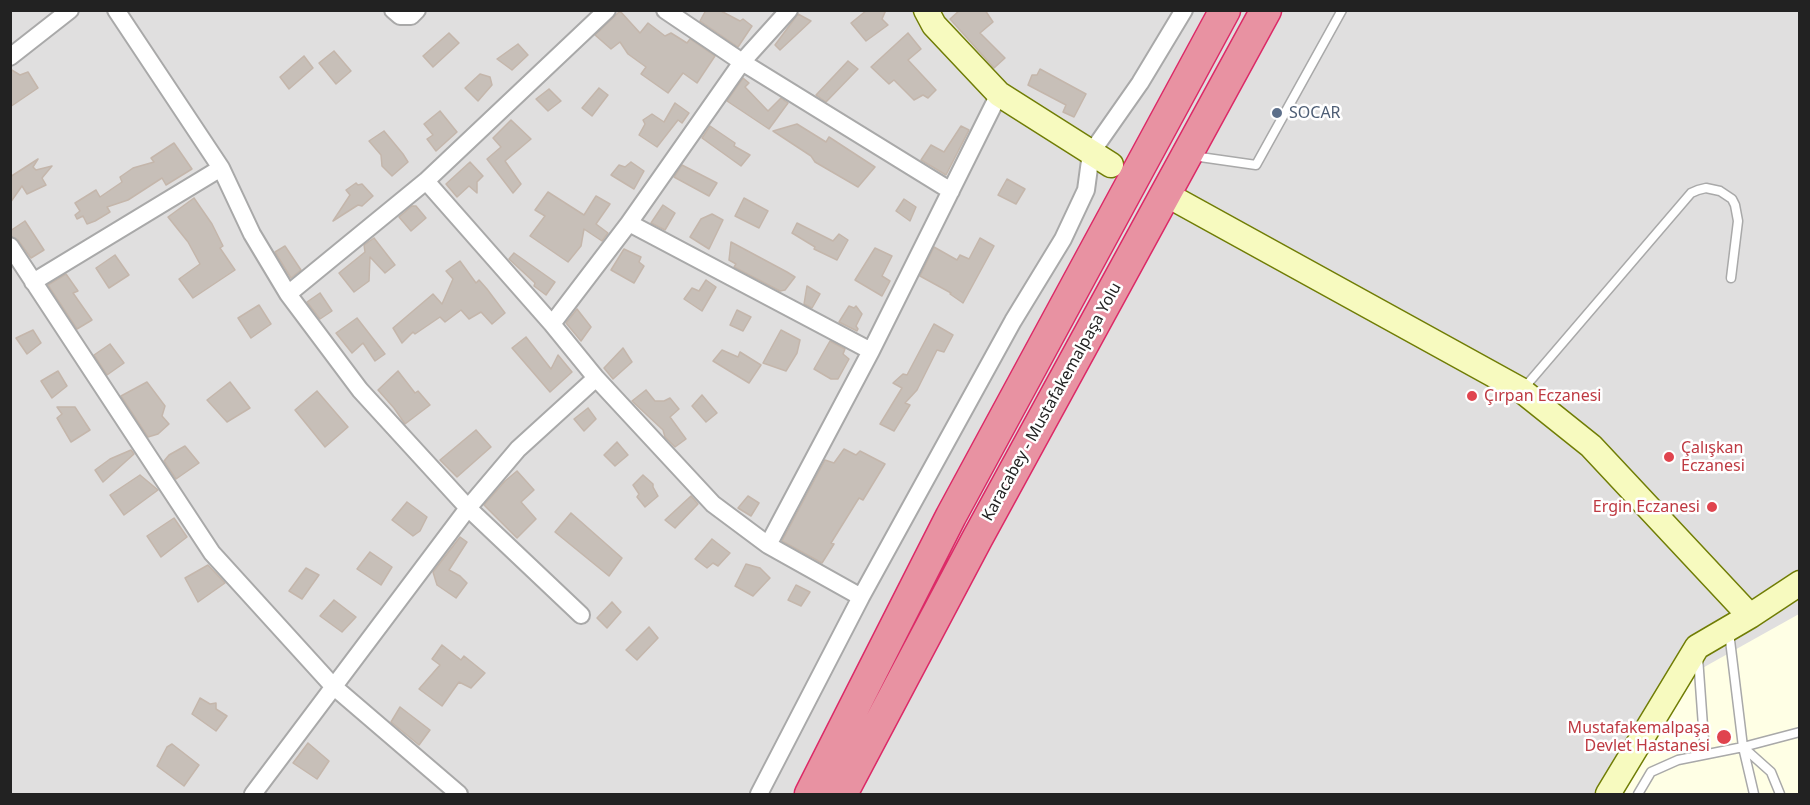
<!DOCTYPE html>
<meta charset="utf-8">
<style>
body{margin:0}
#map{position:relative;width:1810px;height:805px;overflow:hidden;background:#f2efe9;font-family:"Noto Sans",sans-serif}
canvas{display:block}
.frame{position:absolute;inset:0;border:12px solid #222;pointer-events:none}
</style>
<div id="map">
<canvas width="1810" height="805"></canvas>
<div class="frame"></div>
</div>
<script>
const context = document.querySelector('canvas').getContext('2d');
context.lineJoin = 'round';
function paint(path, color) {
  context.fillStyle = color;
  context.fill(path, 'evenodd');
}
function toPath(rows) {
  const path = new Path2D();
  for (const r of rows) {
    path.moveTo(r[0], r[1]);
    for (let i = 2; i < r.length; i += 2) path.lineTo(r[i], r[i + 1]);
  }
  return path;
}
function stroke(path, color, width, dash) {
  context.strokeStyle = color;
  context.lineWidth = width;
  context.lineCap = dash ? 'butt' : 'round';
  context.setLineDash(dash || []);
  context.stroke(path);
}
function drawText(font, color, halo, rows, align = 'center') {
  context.font = font + ' "Noto Sans",sans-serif';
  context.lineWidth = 5;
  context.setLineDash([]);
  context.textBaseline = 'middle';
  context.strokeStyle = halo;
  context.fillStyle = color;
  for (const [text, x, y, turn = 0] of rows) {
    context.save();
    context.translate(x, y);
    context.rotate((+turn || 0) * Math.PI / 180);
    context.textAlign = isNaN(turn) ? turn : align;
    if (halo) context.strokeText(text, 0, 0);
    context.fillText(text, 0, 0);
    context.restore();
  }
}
paint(toPath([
 [11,11,1799,11,1799,794,11,794]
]), '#e0dfdf');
paint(toPath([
 [1799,614,1799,794,1615,794,1681,680]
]), '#ffffe5');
const building = toPath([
 [706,10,719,10,740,21,743,19,752,26,738,47,700,21,706,10],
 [867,10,886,10,882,19,888,25,866,41,851,23,867,10],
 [960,10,985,10,993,22,980,33,1005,58,994,68,950,19,960,10],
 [620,11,640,33,648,23,665,36,671,33,687,43,690,39,715,56,697,83,683,73,668,93,641,74,646,67,628,54,620,42,611,49,595,35,620,11],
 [798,14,811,21,780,50,775,45,798,14],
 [449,33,459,43,433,67,423,56,449,33],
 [908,33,921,49,908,60,936,90,928,98,923,95,914,100,894,80,889,84,871,67,908,33],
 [518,44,528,55,512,70,497,59,518,44],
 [334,51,351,71,336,84,319,63,334,51],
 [304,56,313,68,289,89,280,77,304,56],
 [848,61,858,69,826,102,816,95,848,61],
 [10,69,20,75,28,72,38,88,10,107,10,69],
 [1040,69,1086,94,1074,117,1063,112,1066,105,1028,85,1032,75,1037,75,1040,69],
 [480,74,490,77,492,85,478,101,465,88,480,74],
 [743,78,749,83,745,87,768,111,781,98,788,103,769,129,727,101,743,78],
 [599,88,608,95,592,116,582,108,599,88],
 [549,89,561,101,548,111,536,99,549,89],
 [675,103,689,113,682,123,678,120,657,147,639,135,645,124,643,120,652,114,664,122,675,103],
 [440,111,457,132,436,151,427,139,433,135,424,124,440,111],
 [511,120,531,139,505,161,521,184,513,193,487,159,501,147,493,138,511,120],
 [797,124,826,142,829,137,875,167,858,187,815,162,811,156,773,131,797,124],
 [710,126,735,143,734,146,750,155,741,166,702,138,710,126],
 [961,126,969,130,946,175,921,160,931,145,944,152,961,126],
 [384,131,403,154,408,162,392,176,382,166,381,155,369,141,384,131],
 [174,143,192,169,166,185,162,178,128,200,107,207,110,212,95,221,87,224,83,216,77,219,75,215,80,211,75,203,96,190,100,197,122,182,120,177,133,168,154,162,151,158,174,143],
 [38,159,33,167,36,170,52,166,42,178,46,185,27,194,22,186,10,203,10,177,38,159],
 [470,162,483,176,477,182,477,193,469,186,457,197,446,184,470,162],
 [631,162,644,171,634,189,611,175,619,165,625,167,631,162],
 [682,165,717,183,709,196,674,177,682,165],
 [1007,179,1025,189,1016,204,998,195,1007,179],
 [356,183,358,185,362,184,373,196,362,206,358,205,333,221,350,195,346,190,356,183],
 [548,192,584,215,596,196,610,204,596,224,608,233,602,241,584,229,581,246,568,262,530,236,545,216,535,210,548,192],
 [194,198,212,224,223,246,220,248,235,270,193,298,179,279,200,264,188,242,168,217,194,198],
 [744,198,768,211,759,228,735,216,744,198],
 [904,199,916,207,910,221,896,211,904,199],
 [663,205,675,213,665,230,651,223,663,205],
 [412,206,416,206,426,218,411,231,399,217,412,206],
 [712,214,723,220,709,249,690,237,701,219,712,214],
 [25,221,44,250,31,258,18,240,10,236,10,231,25,221],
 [797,223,833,241,839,234,848,240,837,260,814,249,815,247,792,233,797,223],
 [374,238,395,265,385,273,370,257,369,281,354,292,339,273,365,252,364,245,374,238],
 [980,238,994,246,963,303,950,294,951,293,920,276,934,247,957,260,960,255,969,259,980,238],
 [731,242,787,272,795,277,785,290,780,291,734,267,736,264,729,260,731,242],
 [285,246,301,270,291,278,275,252,285,246],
 [875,248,892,256,882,276,890,281,882,296,855,280,875,248],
 [624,249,641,257,639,262,644,266,634,283,611,270,624,249],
 [514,253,555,282,546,295,534,286,535,283,509,259,514,253],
 [115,255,129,275,109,288,96,268,115,255],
 [460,261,476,283,479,280,487,289,505,313,492,324,481,312,469,319,461,310,445,322,440,317,415,334,413,332,402,343,393,328,433,294,442,304,453,279,446,271,460,261],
 [66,274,78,291,73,293,92,320,77,329,48,285,66,274],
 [706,280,716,287,702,311,684,299,692,288,699,291,706,280],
 [807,286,820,294,812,308,804,304,807,286],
 [320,293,332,311,320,319,307,302,320,293],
 [259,305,271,324,251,338,238,318,259,305],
 [849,306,854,308,856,306,862,314,856,326,858,329,857,331,839,322,849,306],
 [577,309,591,327,581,341,566,323,577,309],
 [737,310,751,317,743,331,730,325,737,310],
 [357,318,385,354,375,361,363,343,352,353,336,333,357,318],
 [934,324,953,335,944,352,937,350,917,390,905,403,910,405,894,431,880,424,902,388,893,383,903,374,907,375,934,324],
 [33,330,41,343,27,354,16,338,33,330],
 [781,330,800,340,797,353,786,371,763,363,781,330],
 [526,337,551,369,558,355,572,372,550,392,512,348,526,337],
 [830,341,845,349,843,354,849,359,838,379,831,379,814,369,830,341],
 [110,344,124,363,107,375,94,355,110,344],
 [623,348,632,362,613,379,604,368,623,348],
 [722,350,738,357,740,352,761,365,749,383,713,361,722,350],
 [58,371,67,386,52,398,41,381,58,371],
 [398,371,415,393,418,391,430,405,405,424,394,408,378,390,398,371],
 [147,382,165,406,162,416,169,424,158,434,148,437,121,396,147,382],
 [230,382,250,408,227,422,207,400,230,382],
 [646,390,655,401,664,401,670,398,679,409,670,417,686,439,675,447,665,437,663,430,632,401,646,390],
 [317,391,348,427,325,447,295,410,317,391],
 [702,395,717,413,706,422,692,406,702,395],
 [57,407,75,407,90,430,71,442,57,418,62,414,57,407],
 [588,408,596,419,584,431,574,419,588,408],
 [476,430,491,447,457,477,440,460,476,430],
 [617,442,628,455,615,466,604,455,617,442],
 [185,446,199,463,176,479,164,461,169,455,185,446],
 [844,449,856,455,860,451,885,464,863,500,859,498,831,543,834,544,822,563,782,541,825,460,834,463,844,449],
 [131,450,134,454,103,482,95,470,110,459,131,450],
 [517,471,534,490,521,502,536,519,517,538,484,505,505,481,517,471],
 [140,475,158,490,124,515,110,495,140,475],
 [643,475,653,484,653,487,658,496,645,507,637,497,639,494,633,485,643,475],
 [691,496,698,504,675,528,665,520,691,496],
 [748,496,759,503,751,516,738,508,748,496],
 [407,502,427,517,420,531,413,536,392,520,407,502],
 [571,513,622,558,609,576,555,532,571,513],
 [174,518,187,537,161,557,147,536,174,518],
 [460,537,467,542,449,570,460,576,467,583,456,598,437,585,433,572,460,537],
 [712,539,730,553,718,566,713,563,707,568,695,559,712,539],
 [370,552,392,567,381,585,357,569,370,552],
 [746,564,760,568,770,578,753,596,735,586,746,564],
 [208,565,225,583,198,602,185,578,208,565],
 [306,568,319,575,302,599,289,591,306,568],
 [796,585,810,592,801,606,788,600,796,585],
 [334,600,356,617,342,632,320,616,334,600],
 [612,602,621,612,607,628,597,618,612,602],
 [649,627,658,638,637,660,626,650,649,627],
 [442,645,461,660,464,656,485,673,471,688,459,682,442,706,419,689,440,665,432,659,442,645],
 [200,698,210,704,216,703,216,709,227,716,216,731,192,714,200,698],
 [400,707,430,730,419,745,391,722,400,707],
 [308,743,329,761,317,779,293,763,308,743],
 [172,744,199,765,184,786,157,766,167,747,172,744]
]);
paint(building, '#c7bfb8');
stroke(building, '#c4b6ab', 1.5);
const lane = toPath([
 [1193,156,1256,165,1342,10],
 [1524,388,1691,193,1698,190,1706,188,1720,191,1732,199,1735,205,1738,221,1731,278],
 [1729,632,1743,747,1754,794],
 [1698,657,1705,754],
 [1743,747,1771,772,1780,794],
 [1638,794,1651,772,1678,760,1743,747,1800,732]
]);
const street = toPath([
 [116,10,221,168,252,234,288,294,360,390,468,508,581,615],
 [393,10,400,16,411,16,417,10],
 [665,10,742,62,951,191],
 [10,57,70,10],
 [426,181,552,324,596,378,713,504,768,545,861,597],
 [629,223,871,351],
 [10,246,212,553,333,686,459,794],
 [33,282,221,168],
 [288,294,426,181,607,10],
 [552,324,629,223,742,62,789,10],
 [768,545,871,351,999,94],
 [253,794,468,508,518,449,596,378],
 [759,794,861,597,1013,321,1063,239,1086,190,1091,153,1140,83,1184,10]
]);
const secondary = toPath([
 [926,10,934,25,999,94,1111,165],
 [1180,202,1521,390,1591,446,1750,616,1800,583],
 [1608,794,1697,647,1750,616]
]);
const highway = toPath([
 [810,794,951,516,1225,10],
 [842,794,977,539,1266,10]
]);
stroke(lane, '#a9a9a9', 11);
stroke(street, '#a9a9a9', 20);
stroke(secondary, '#707d05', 27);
stroke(highway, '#dc2a67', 33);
stroke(lane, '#fff', 8);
stroke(street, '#fff', 16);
stroke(secondary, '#f7fabf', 24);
stroke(highway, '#e892a2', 30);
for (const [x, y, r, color] of [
 [1277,113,6,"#5c6f8a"],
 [1472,396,6,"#e0444e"],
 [1669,457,6,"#e0444e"],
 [1712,507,6,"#e0444e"],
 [1724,737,8,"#e0444e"]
]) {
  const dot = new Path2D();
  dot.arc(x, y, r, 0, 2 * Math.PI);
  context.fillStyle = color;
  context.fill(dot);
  stroke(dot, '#fff', 2);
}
drawText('16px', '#4e5e75', '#fff', [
 ["SOCAR",1289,113]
], 'left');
drawText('16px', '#be3a42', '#fff', [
 ["Çırpan Eczanesi",1484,396],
 ["Çalışkan",1681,448],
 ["Eczanesi",1681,466],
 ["Ergin Eczanesi",1700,507,"right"],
 ["Mustafakemalpaşa",1710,728,"right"],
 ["Devlet Hastanesi",1710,746,"right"]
], 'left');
drawText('16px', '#222', '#fff', [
 ["Karacabey - Mustafakemalpaşa Yolu",1052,402,-61]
]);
</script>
